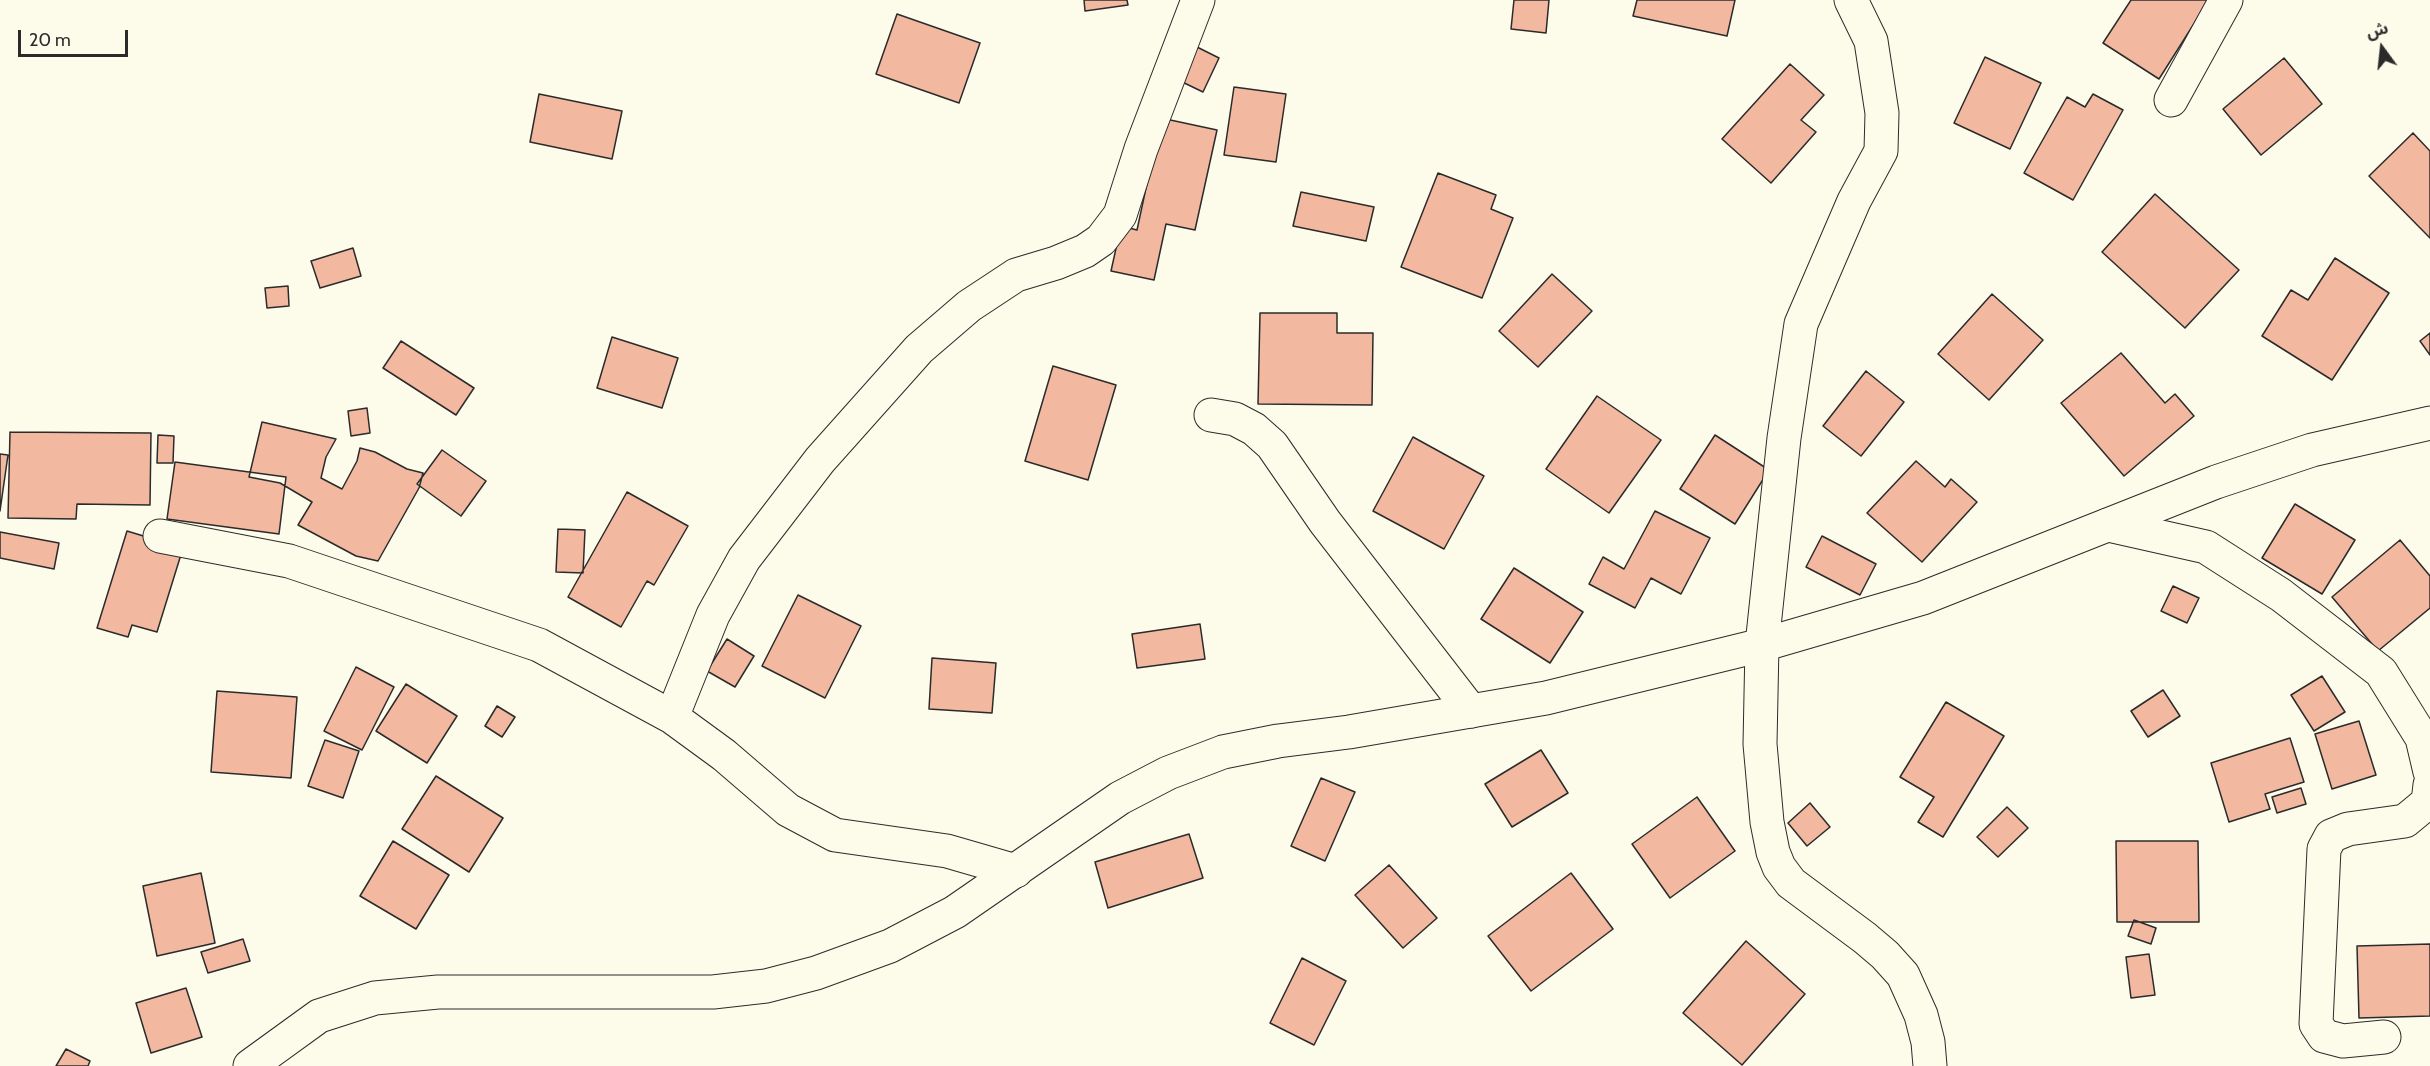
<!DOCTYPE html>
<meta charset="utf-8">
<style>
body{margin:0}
#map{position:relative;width:2430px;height:1066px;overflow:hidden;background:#fdfbea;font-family:Cabin,"Noto Sans Arabic",sans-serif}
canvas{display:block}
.north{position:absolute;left:2352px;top:18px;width:60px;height:60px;-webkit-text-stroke:4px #fdfbea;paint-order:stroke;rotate:345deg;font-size:16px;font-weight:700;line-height:24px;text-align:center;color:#2b2b2b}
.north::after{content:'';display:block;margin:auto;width:21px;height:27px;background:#2b2b2b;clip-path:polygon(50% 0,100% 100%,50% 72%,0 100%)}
.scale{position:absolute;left:18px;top:30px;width:110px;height:27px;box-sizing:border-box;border:3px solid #2b2b2b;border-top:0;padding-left:8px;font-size:18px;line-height:21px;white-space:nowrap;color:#2b2b2b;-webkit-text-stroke:4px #fdfbea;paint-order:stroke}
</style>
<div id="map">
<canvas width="2430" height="1066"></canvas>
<div class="north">ش</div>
<div class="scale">20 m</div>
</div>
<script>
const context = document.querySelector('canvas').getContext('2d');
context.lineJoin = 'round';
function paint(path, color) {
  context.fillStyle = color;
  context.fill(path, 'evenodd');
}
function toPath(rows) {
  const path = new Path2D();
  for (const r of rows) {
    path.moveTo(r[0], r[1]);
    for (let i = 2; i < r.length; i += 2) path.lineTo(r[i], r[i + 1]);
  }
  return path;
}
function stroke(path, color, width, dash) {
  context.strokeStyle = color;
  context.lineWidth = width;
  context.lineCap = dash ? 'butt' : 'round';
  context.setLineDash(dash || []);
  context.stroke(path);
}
const building = toPath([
 [1084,0,1127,0,1128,5,1085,11,1084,0],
 [1514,0,1549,0,1546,33,1511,29,1514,0],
 [1637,0,1735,0,1727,36,1633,16,1637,0],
 [2131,0,2209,0,2159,79,2103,43,2131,0],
 [897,14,980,43,959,103,876,74,897,14],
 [1193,45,1219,58,1203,92,1176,79,1193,45],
 [1985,57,2041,83,2010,149,1954,123,1985,57],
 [2284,58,2322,104,2261,155,2223,109,2284,58],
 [1790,64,1824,95,1801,120,1816,132,1771,183,1722,139,1790,64],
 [1234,87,1286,94,1276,162,1224,155,1234,87],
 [539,94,622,111,612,159,530,142,539,94],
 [2093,94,2123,110,2073,200,2024,173,2067,97,2085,107,2093,94],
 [1161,118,1217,130,1195,230,1166,224,1154,280,1111,271,1121,226,1137,230,1161,118],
 [2413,133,2430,151,2430,238,2369,176,2413,133],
 [1438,173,1496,195,1491,209,1513,218,1482,298,1401,267,1438,173],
 [1301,192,1374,207,1366,241,1293,226,1301,192],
 [2155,194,2239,270,2185,328,2102,252,2155,194],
 [353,248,361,276,320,288,311,261,353,248],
 [2335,258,2389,293,2332,380,2262,336,2291,290,2308,300,2335,258],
 [1552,274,1592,311,1538,367,1499,331,1552,274],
 [288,286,289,306,267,308,265,288,288,286],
 [1992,294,2043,340,1989,400,1938,354,1992,294],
 [1260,313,1337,313,1337,333,1373,333,1372,405,1258,404,1260,313],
 [2430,333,2430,355,2420,341,2430,333],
 [612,337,678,358,662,408,597,388,612,337],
 [401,341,474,388,456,415,383,368,401,341],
 [2121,353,2165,403,2175,394,2194,416,2124,476,2061,403,2121,353],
 [1053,366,1116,385,1088,480,1025,461,1053,366],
 [1866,371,1904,402,1861,456,1823,426,1866,371],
 [1597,396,1661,440,1609,513,1546,469,1597,396],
 [367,408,370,433,351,436,348,411,367,408],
 [262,422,336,439,326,457,321,478,342,489,357,461,360,448,375,452,407,469,423,473,419,488,378,561,356,556,298,525,312,502,280,483,249,477,262,422],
 [10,432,151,433,150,505,77,504,76,519,8,518,10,432],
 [158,435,174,436,173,463,157,463,158,435],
 [1715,435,1769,470,1735,524,1680,489,1715,435],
 [1413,437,1484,476,1444,549,1373,511,1413,437],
 [442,450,486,481,461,516,417,484,442,450],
 [0,454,8,455,0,511,0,454],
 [1916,461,1945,487,1951,479,1977,502,1922,562,1867,513,1916,461],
 [175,462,286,477,279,534,167,519,175,462],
 [627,492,688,526,654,585,647,581,621,627,568,597,627,492],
 [2295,504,2355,540,2322,594,2262,558,2295,504],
 [1655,511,1710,538,1681,594,1651,578,1635,608,1589,584,1603,557,1624,569,1655,511],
 [558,529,585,530,583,573,556,572,558,529],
 [127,531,183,548,157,632,132,625,128,637,97,628,127,531],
 [0,532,59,543,54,569,0,558,0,532],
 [1822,536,1876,564,1860,595,1806,567,1822,536],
 [2400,540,2430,576,2430,608,2378,651,2332,597,2400,540],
 [1514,568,1583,612,1550,663,1481,619,1514,568],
 [2173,586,2199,598,2187,623,2161,611,2173,586],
 [798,595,861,626,825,698,762,666,798,595],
 [1200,624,1205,659,1137,668,1132,634,1200,624],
 [727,639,754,656,735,687,707,671,727,639],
 [932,658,996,663,992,713,929,709,932,658],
 [356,667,394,687,362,750,324,731,356,667],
 [2322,676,2345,712,2314,731,2291,695,2322,676],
 [406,684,457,716,427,763,376,731,406,684],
 [2163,690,2180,716,2148,737,2131,711,2163,690],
 [217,691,297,697,291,778,211,772,217,691],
 [1946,702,2004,736,1943,837,1918,822,1934,797,1900,777,1946,702],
 [497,706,515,717,502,737,485,726,497,706],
 [2359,721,2376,775,2332,789,2315,734,2359,721],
 [2290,738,2304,782,2265,794,2270,809,2229,822,2211,763,2290,738],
 [325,740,359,751,343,798,308,786,325,740],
 [1541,750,1568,793,1512,827,1485,784,1541,750],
 [436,776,503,818,469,872,402,829,436,776],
 [1321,778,1355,792,1325,861,1291,846,1321,778],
 [2301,788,2306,804,2277,813,2272,797,2301,788],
 [1697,797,1735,851,1670,898,1632,844,1697,797],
 [1810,803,1830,827,1807,846,1788,823,1810,803],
 [2007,807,2028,828,1998,857,1977,837,2007,807],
 [1189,834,1203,878,1108,908,1095,862,1189,834],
 [393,841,449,875,416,929,360,896,393,841],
 [2116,841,2198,841,2199,922,2117,922,2116,841],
 [1389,865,1437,918,1403,948,1355,895,1389,865],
 [201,873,215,943,157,956,143,886,201,873],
 [1571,873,1613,929,1531,991,1488,936,1571,873],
 [2134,920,2156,928,2151,944,2128,936,2134,920],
 [243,939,250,961,208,973,201,952,243,939],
 [1746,941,1805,994,1742,1065,1683,1013,1746,941],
 [2430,944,2430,1016,2359,1018,2357,946,2430,944],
 [2149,954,2155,995,2131,998,2126,957,2149,954],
 [1302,958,1346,981,1314,1045,1270,1023,1302,958],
 [186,988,202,1037,151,1053,136,1003,186,988],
 [66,1049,90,1061,88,1066,56,1066,66,1049]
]);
paint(building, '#f2b8a0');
stroke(building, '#2b2b2b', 1.5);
const minor = toPath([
 [1851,0,1871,41,1882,113,1881,151,1854,201,1801,324,1784,438,1762,645,1760,744,1767,822,1773,852,1779,867,1791,883,1865,938,1885,955,1903,975,1921,1015,1928,1042,1930,1066],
 [2171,100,2226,0],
 [1211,415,1235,419,1254,429,1272,445,1325,522,1471,711],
 [2108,525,2206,547,2281,595,2381,672,2422,738,2430,772],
 [160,536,289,561,539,645,672,717,724,755,788,810,835,835,947,851,1016,871],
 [672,717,713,615,744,559,820,460,919,349,969,306,1016,275,1056,263,1085,251,1101,240,1120,215,1141,149,1198,0],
 [2384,1037,2343,1041,2324,1036,2316,1024,2324,849,2331,836,2348,829,2405,821,2428,802,2430,785]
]);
const tertiary = toPath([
 [250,1066,319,1016,375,998,438,992,713,992,766,986,816,973,890,946,955,912,1120,798,1168,773,1223,752,1278,741,1349,732,1546,698,1762,645,1923,598,2216,482,2312,450,2430,423]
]);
stroke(minor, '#2b2b2b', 35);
stroke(tertiary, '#2b2b2b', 35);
stroke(minor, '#fdfbea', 33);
stroke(tertiary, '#fdfbea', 33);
</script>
